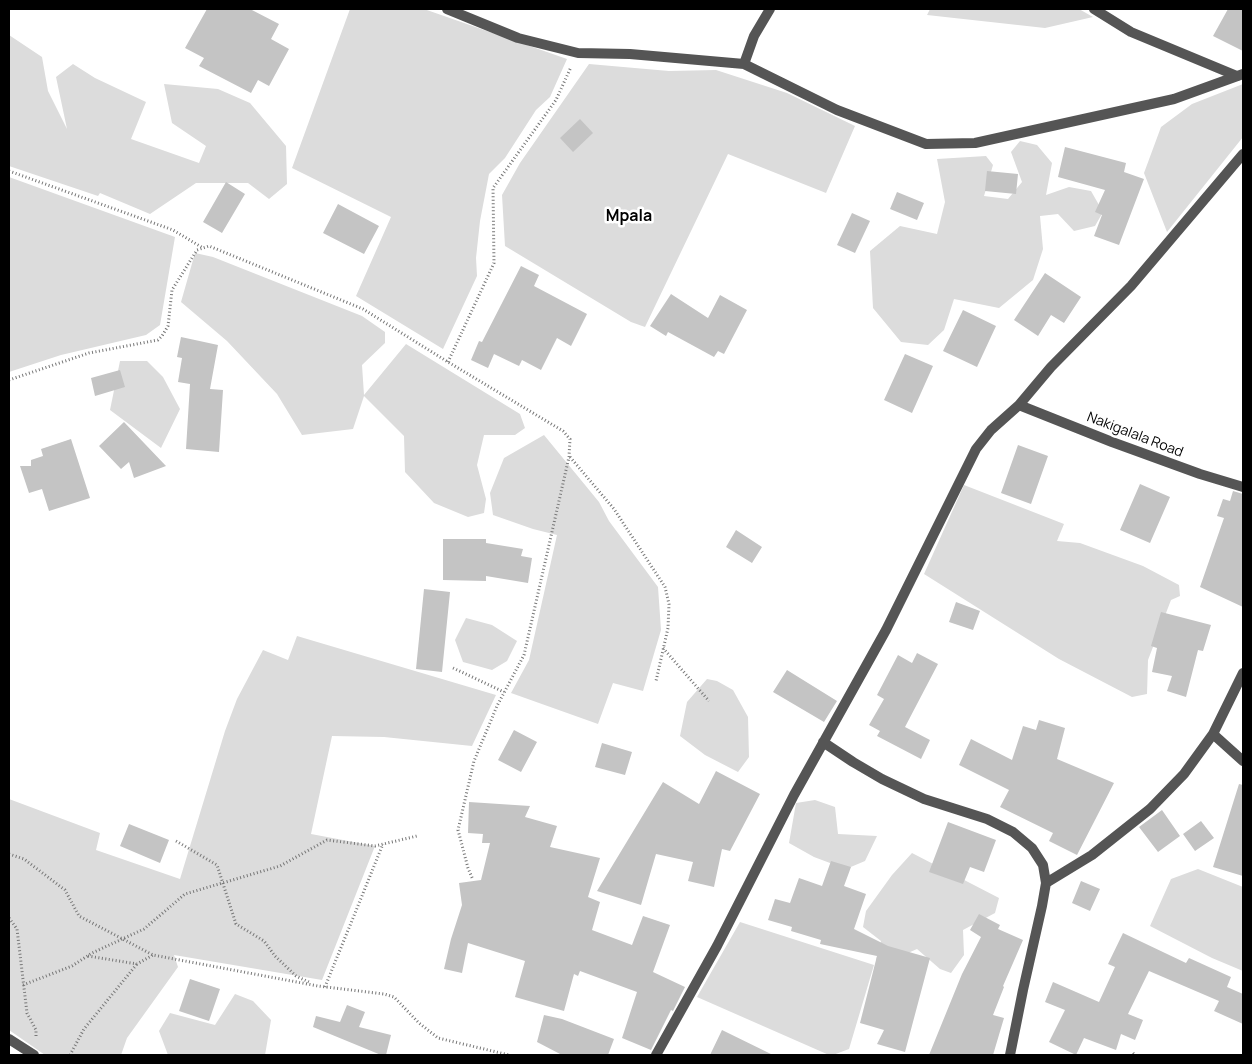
<!DOCTYPE html>
<style>
body{margin:0}
#map{position:relative;width:1252px;height:1064px;overflow:hidden;background:#fff;font-family:Manrope,sans-serif}
canvas{display:block}
.frame{position:absolute;inset:0;border:10px solid #000;pointer-events:none}
</style>
<div id="map">
<canvas width="1252" height="1064"></canvas>
<div class="frame"></div>
</div>
<script>
const context = document.querySelector('canvas').getContext('2d');
context.lineJoin = 'round';
function paint(path, color) {
  context.fillStyle = color;
  context.fill(path, 'evenodd');
}
function toPath(rows) {
  const path = new Path2D();
  for (const r of rows) {
    path.moveTo(r[0], r[1]);
    for (let i = 2; i < r.length; i += 2) path.lineTo(r[i], r[i + 1]);
  }
  return path;
}
function stroke(path, color, width, dash) {
  context.strokeStyle = color;
  context.lineWidth = width;
  context.lineCap = dash ? 'butt' : 'round';
  context.setLineDash(dash || []);
  context.stroke(path);
}
function drawText(font, color, halo, rows, align = 'center') {
  context.font = font + ' Manrope,sans-serif';
  context.lineWidth = 5;
  context.setLineDash([]);
  context.textBaseline = 'middle';
  context.strokeStyle = halo;
  context.fillStyle = color;
  for (const [text, x, y, turn = 0] of rows) {
    context.save();
    context.translate(x, y);
    context.rotate((+turn || 0) * Math.PI / 180);
    context.textAlign = isNaN(turn) ? turn : align;
    if (halo) context.strokeText(text, 0, 0);
    context.fillText(text, 0, 0);
    context.restore();
  }
}
paint(toPath([
 [350,9,424,9,567,59,550,97,536,110,505,158,489,174,480,221,476,258,477,276,443,349,356,296,391,217,292,168],
 [930,9,1079,9,1093,17,1045,28,927,15],
 [9,35,42,57,48,91,67,129,56,77,73,64,95,78,146,102,131,139,199,163,206,146,172,123,164,84,218,89,250,103,286,146,287,184,269,199,248,183,196,183,150,214,100,193,98,196,9,166],
 [589,64,669,71,716,70,787,93,855,126,826,193,728,154,645,327,631,322,505,246,502,195,520,163],
 [1243,84,1243,137,1167,232,1144,173,1161,127,1192,104],
 [1020,141,1037,145,1052,163,1046,195,1069,187,1091,191,1103,212,1095,226,1074,231,1058,214,1040,216,1043,249,1033,280,999,308,954,299,944,330,928,345,901,342,873,308,870,251,900,226,937,234,945,202,937,159,986,156,993,165,984,196,1008,199,1022,182,1011,152],
 [9,177,175,237,160,325,146,335,61,355,9,372],
 [195,253,213,257,362,316,385,332,385,343,362,365,364,395,406,344,520,414,525,428,515,435,484,435,477,465,486,499,484,513,468,517,434,503,405,472,404,436,364,396,353,429,302,435,277,394,227,341,181,302],
 [120,361,147,361,163,377,180,409,161,448,110,410],
 [544,435,599,502,609,521,658,587,661,630,643,691,613,683,598,724,511,693,529,660,557,535,533,529,493,515,490,493,504,458],
 [964,485,1064,524,1057,541,1080,543,1143,566,1179,585,1180,596,1171,600,1148,660,1147,694,1132,697,1059,659,924,574],
 [466,618,492,625,517,641,507,661,492,670,463,662,455,640],
 [297,636,496,695,472,746,384,737,332,736,311,834,375,846,322,980,174,955,178,967,127,1038,121,1055,45,1055,9,1030,9,799,100,833,96,850,180,879,225,731,237,699,263,650,288,660],
 [707,679,717,681,733,690,748,717,749,757,738,772,705,755,680,736,687,702],
 [815,800,835,807,838,834,877,836,865,861,846,869,814,857,789,843,796,803],
 [912,853,999,898,995,913,963,930,964,955,951,973,940,969,917,949,885,963,876,960,881,941,863,927,866,911,892,875],
 [1198,869,1243,887,1243,971,1212,958,1150,926,1171,879],
 [740,922,874,965,849,1049,833,1055,829,1055,697,997],
 [235,994,253,1001,271,1020,265,1055,168,1055,159,1031,170,1013,215,1025]
]), '#dcdcdc');
paint(toPath([
 [207,9,250,9,279,24,271,39,289,49,269,86,258,80,251,93,199,66,204,58,185,48],
 [1228,9,1243,9,1243,51,1213,36],
 [580,119,593,133,573,152,560,138],
 [1065,147,1126,163,1124,172,1144,179,1119,245,1094,236,1102,215,1095,212,1105,190,1058,177],
 [987,171,1018,174,1016,194,985,191],
 [226,182,245,194,222,233,203,222],
 [897,192,924,203,917,220,890,209],
 [338,204,379,226,364,254,323,233],
 [852,213,870,221,855,253,837,245],
 [521,266,539,275,534,286,587,314,571,346,557,338,541,370,522,360,519,366,494,354,488,368,471,360,479,341,482,342],
 [1045,273,1081,297,1064,323,1051,315,1038,336,1014,320],
 [671,294,708,318,720,295,747,310,724,354,718,351,714,357,668,332,666,336,650,326],
 [963,310,996,326,977,367,943,351],
 [181,337,218,345,210,389,223,390,219,452,186,449,190,384,178,382,182,358,177,357],
 [905,354,933,366,912,413,884,400],
 [120,370,125,387,95,396,91,378],
 [124,422,166,466,134,478,129,462,121,469,99,446],
 [71,439,90,498,49,511,42,489,29,493,20,466,31,466,31,460,43,456,41,449],
 [1018,445,1048,456,1031,504,1001,493],
 [1140,484,1170,497,1150,543,1120,530],
 [1233,491,1243,494,1243,607,1200,587,1224,518,1217,516,1223,499,1230,501],
 [736,530,762,547,752,563,726,547],
 [443,539,486,539,486,543,523,549,521,556,532,558,528,583,486,576,486,581,443,580],
 [424,589,450,592,442,672,416,669],
 [956,602,980,611,973,630,949,622],
 [1161,612,1211,625,1203,651,1198,650,1186,697,1167,691,1172,676,1152,672,1157,648,1151,646],
 [917,653,938,664,905,727,930,740,921,759,877,736,880,731,869,725,884,699,877,695,898,655,912,663],
 [787,670,837,701,824,722,773,692],
 [1039,720,1065,728,1057,759,1114,783,1077,855,1049,841,1053,833,1000,807,1009,790,959,765,971,739,1012,760,1023,726,1036,730],
 [514,730,537,742,521,772,498,760],
 [602,743,632,752,625,775,595,767],
 [716,771,760,794,730,851,722,849,714,887,688,881,693,862,656,854,641,905,597,891,663,782,699,804],
 [1239,784,1243,785,1243,876,1213,867],
 [469,802,530,806,525,817,557,826,550,847,600,858,588,897,600,902,592,930,632,945,643,916,670,925,653,972,685,987,673,1011,671,1010,651,1050,622,1038,637,992,580,971,578,976,574,974,564,1011,515,997,525,961,468,943,462,973,444,969,451,939,462,905,459,883,481,880,490,843,482,843,483,834,468,833],
 [1162,810,1180,836,1158,852,1139,827],
 [1201,821,1214,838,1195,851,1183,834],
 [948,822,996,840,984,872,970,867,963,884,929,872],
 [129,824,169,840,160,863,120,846],
 [831,861,851,867,844,886,866,894,854,929,888,946,930,958,905,1052,877,1044,884,1030,860,1023,877,956,820,944,821,940,791,931,792,927,768,920,775,899,790,903,799,878,822,886],
 [1081,881,1100,889,1090,911,1072,903],
 [979,914,1000,925,998,929,1023,940,1003,986,1004,987,993,1015,1004,1018,993,1055,929,1055,962,974,981,937,970,930],
 [1123,933,1186,963,1189,958,1231,977,1227,987,1243,994,1243,1024,1214,1011,1219,1001,1149,971,1128,1014,1143,1020,1135,1040,1121,1034,1116,1050,1084,1038,1076,1055,1049,1042,1065,1010,1045,1002,1053,982,1099,1002,1115,967,1108,964],
 [190,979,220,989,209,1021,179,1011],
 [347,1005,365,1012,359,1027,391,1035,386,1055,381,1055,313,1027,316,1016,340,1022],
 [544,1015,562,1019,614,1039,608,1055,562,1055,537,1042],
 [722,1030,773,1055,710,1055]
]), '#c4c4c4');
stroke(toPath([
 [9,171,173,230,203,248],
 [448,362,494,263,493,188,556,100,571,67],
 [9,380,89,353,158,340,162,336,168,326,172,290,197,250,209,246,363,309,448,362,563,431,570,439,569,457,524,655,497,706,474,761,458,830,468,868,473,880],
 [570,457,614,509,665,587,669,604,668,628,656,681],
 [663,648,709,701],
 [453,668,504,692],
 [176,841,217,865,236,924,264,941,275,956,296,976,311,983],
 [9,854,24,859,65,890,79,916,153,955,318,986,384,994,394,997,419,1023,438,1038,509,1055],
 [9,918,17,929,27,1013,36,1030,36,1037],
 [88,956,137,964,153,955],
 [23,985,72,966,92,953,144,929,185,894,280,866,327,840,375,846,417,836],
 [325,987,383,844],
 [1133,1053,1135,1055],
 [70,1055,84,1029,137,964]
]), '#777', 3, [1, 2.5]);
stroke(toPath([
 [1094,9,1131,32,1237,76]
]), '#555', 10);
stroke(toPath([
 [447,9,518,38,578,53,630,54,744,64,837,110,926,144,975,143,1174,99,1243,74],
 [744,64,754,36,770,9],
 [1019,405,1112,442,1200,474,1243,487],
 [1213,734,1243,673],
 [823,742,853,762,882,779,924,799,987,819,1013,832,1032,848,1043,865,1046,883,1042,906,1023,990,1010,1055],
 [1046,883,1092,855,1150,809,1184,774,1213,734,1243,761],
 [9,1039,34,1055],
 [656,1055,717,946,794,795,886,630,976,449,991,430,1019,405,1051,367,1131,286,1243,154]
]), '#555', 10);
drawText('14px', '#000', '#fff', [
 ["Nakigalala Road",1135,435,21]
]);
drawText('bold 16px', '#000', '#fff', [
 ["Mpala",629,217]
]);
</script>
